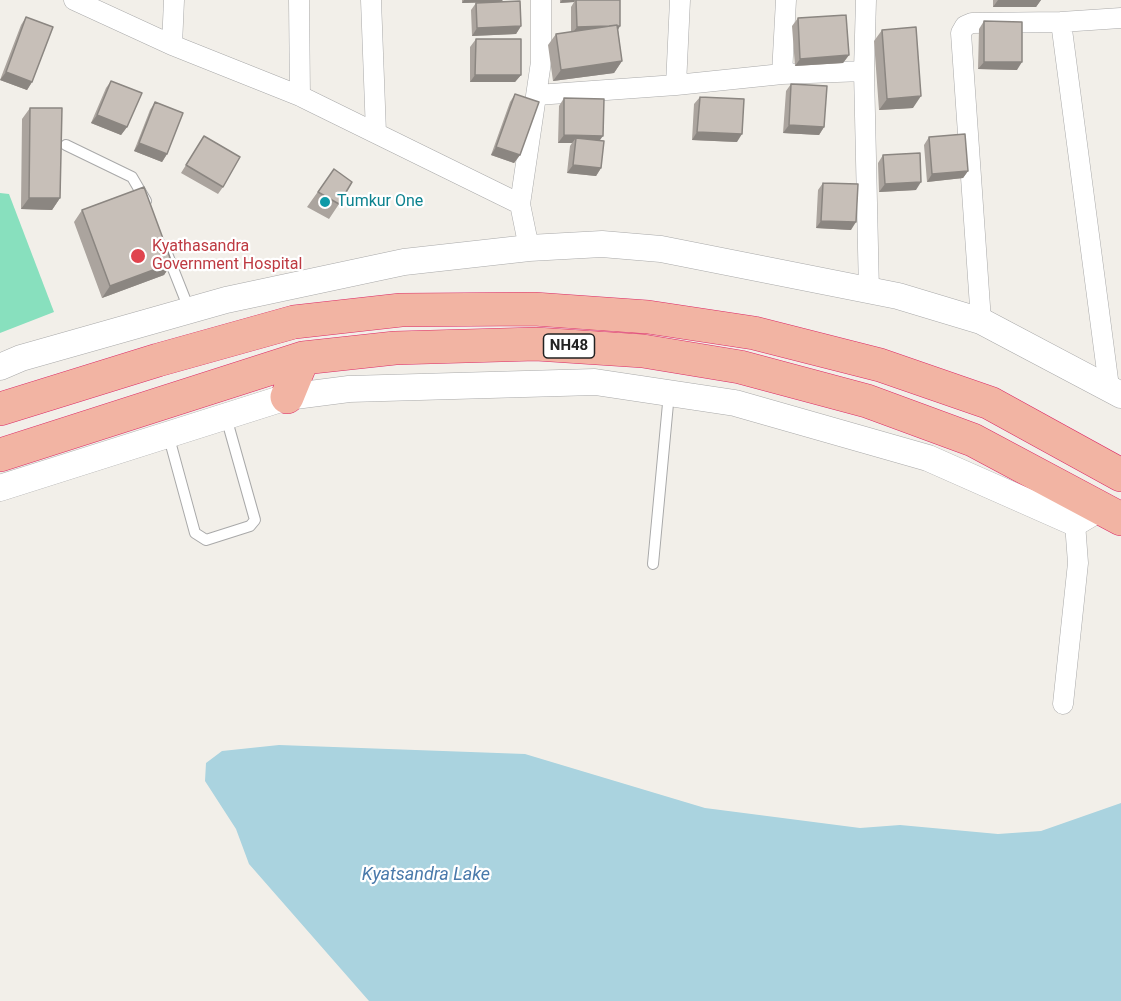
<!DOCTYPE html>
<style>
body{margin:0}
canvas{display:block;background:#f2efe9}
</style>
<canvas width="1121" height="1001"></canvas>
<script>
const context = document.querySelector('canvas').getContext('2d');
context.lineJoin = 'round';
function paint(path, color) {
  context.fillStyle = color;
  context.fill(path, 'evenodd');
}
function toPath(rows) {
  const path = new Path2D();
  for (const r of rows) {
    path.moveTo(r[0], r[1]);
    for (let i = 2; i < r.length; i += 2) path.lineTo(r[i], r[i + 1]);
  }
  return path;
}
function stroke(path, color, width, dash) {
  context.strokeStyle = color;
  context.lineWidth = width;
  context.lineCap = dash ? 'butt' : 'round';
  context.setLineDash(dash || []);
  context.stroke(path);
}
function drawText(font, color, halo, rows, align = 'center') {
  context.font = font + ' Roboto,sans-serif';
  context.lineWidth = 4.5;
  context.setLineDash([]);
  context.textBaseline = 'middle';
  context.strokeStyle = halo;
  context.fillStyle = color;
  for (const [text, x, y, turn = 0] of rows) {
    context.save();
    context.translate(x, y);
    context.rotate((+turn || 0) * Math.PI / 180);
    context.textAlign = isNaN(turn) ? turn : align;
    if (halo) context.strokeText(text, 0, 0);
    context.fillText(text, 0, 0);
    context.restore();
  }
}
paint(toPath([
 [0,193,9,194,54,312,0,333]
]), '#88e0be');
paint(toPath([
 [279,745,525,754,705,808,860,828,900,825,998,834,1041,831,1121,803,1121,1001,369,1001,249,864,236,829,205,781,206,763,222,751]
]), '#aad3df');
const service = toPath([
 [66,145,132,177,146,201],
 [166,251,189,309],
 [168,434,195,533,206,540,250,526,255,520,226,417],
 [653,564,669,393]
]);
const minor = toPath([
 [74,0,172,45,300,96,520,204,529,248],
 [299,0,300,96],
 [371,0,376,133],
 [866,0,864,71,869,292],
 [1061,22,1121,18],
 [172,45,174,0],
 [782,74,786,0],
 [676,85,680,0],
 [537,95,676,85,782,74,864,71],
 [520,204,541,62,541,0],
 [981,321,961,33,965,26,972,23,1061,22,1109,387],
 [1063,704,1078,563,1075,523]
]);
const tertiary = toPath([
 [0,367,21,358,226,300,404,262,529,248,602,244,661,249,898,296,981,321,1121,395],
 [0,488,287,397,349,389,595,382,735,403,928,458,1075,523,1102,507]
]);
const trunk = toPath([
 [287,397,303,358],
 [0,409,158,360,294,322,401,310,534,309,648,317,754,333,880,365,990,403,1121,475],
 [0,455,303,358,395,348,536,344,643,351,740,367,867,401,973,440,1121,519]
]);
stroke(service, '#a9a9a9', 12);
stroke(minor, '#a9a9a9', 21);
stroke(tertiary, '#a9a9a9', 27);
stroke(trunk, '#dc2a67', 34);
stroke(service, '#fff', 10);
stroke(minor, '#fff', 20);
stroke(tertiary, '#fff', 26);
stroke(trunk, '#f2b4a3', 33);
paint(toPath([
 [462,0,502,0,501,1,521,26,516,34,472,36,471,10,476,3,485,2,462,3],
 [560,0,620,0,620,26,618,30,622,61,614,73,553,81,548,45,556,34,571,32,571,7,574,2,560,3],
 [993,0,1041,0,1036,7,993,7],
 [26,17,32,82,27,90,0,80,21,25],
 [798,18,849,55,843,63,795,66,792,26],
 [984,21,1017,70,978,69,979,29],
 [882,30,913,108,879,110,874,41],
 [476,39,521,75,515,82,470,82,470,47],
 [111,81,127,127,121,135,91,123,106,88],
 [791,84,824,127,819,135,783,133,786,91],
 [515,94,520,155,514,163,491,155,510,102],
 [700,97,737,142,692,140,694,104],
 [564,98,600,140,601,168,596,176,567,173,570,146,572,143,558,143,559,106],
 [155,102,167,154,162,162,134,151,150,110],
 [30,108,60,198,52,210,21,209,22,119],
 [204,136,223,187,218,194,181,173],
 [929,137,968,171,963,178,927,182,924,145],
 [883,155,916,190,879,192,878,163],
 [334,169,339,204,329,219,307,207],
 [823,183,851,230,816,228,818,190],
 [82,210,172,263,164,275,102,298,74,222]
]), '#aba49e');
paint(toPath([
 [464,0,503,0,501,2,462,3],
 [562,0,575,0,574,2,560,3],
 [998,0,1041,0,1036,7,993,7],
 [521,26,516,34,472,36,477,28],
 [620,26,615,34,571,35,577,27],
 [849,55,843,63,795,66,800,59],
 [622,61,614,73,553,81,561,70],
 [984,62,1022,62,1017,70,978,69],
 [6,72,32,82,27,90,0,80],
 [475,75,521,75,515,82,470,82],
 [921,96,913,108,879,110,887,99],
 [97,115,127,127,121,135,91,123],
 [789,125,824,127,819,135,783,133],
 [697,132,742,134,737,142,692,140],
 [564,135,603,136,597,144,576,138,572,143,558,143],
 [139,143,167,154,162,162,134,151],
 [496,147,520,155,514,163,491,155],
 [573,165,601,168,596,176,567,173],
 [968,171,963,178,927,182,932,174],
 [921,182,916,190,879,192,885,184],
 [29,198,60,198,52,210,21,209],
 [821,221,856,222,851,230,816,228],
 [172,263,164,275,102,298,110,286]
]), '#8b8681');
const building = toPath([
 [576,0,620,0,620,26,617,26,617,25,609,26,577,27,576,0],
 [520,1,521,26,477,28,476,3,520,1],
 [846,15,849,55,800,59,798,18,846,15],
 [26,17,53,27,32,82,6,72,26,17],
 [984,21,1022,22,1022,62,984,62,984,21],
 [617,25,622,61,561,70,556,34,617,25],
 [916,27,921,96,887,99,882,30,916,27],
 [476,39,521,39,521,75,475,75,476,39],
 [111,81,142,93,127,127,97,115,111,81],
 [791,84,827,86,824,127,789,125,791,84],
 [515,94,539,102,520,155,496,147,515,94],
 [700,97,744,99,742,134,697,132,700,97],
 [564,98,604,99,603,136,564,135,564,98],
 [155,102,183,113,167,154,139,143,155,102],
 [30,108,62,108,60,198,29,198,30,108],
 [965,134,968,171,932,174,929,137,965,134],
 [204,136,240,157,223,187,186,165,204,136],
 [576,138,604,141,601,168,573,165,576,138],
 [920,153,921,182,885,184,883,155,920,153],
 [334,169,352,182,339,204,318,192,334,169],
 [823,183,858,184,856,222,821,221,823,183],
 [144,187,172,263,110,286,82,210,144,187]
]);
paint(building, '#c7bfb8');
stroke(building, '#8b8681', 1.5);
for (const [x, y, r, color] of [
 [325,202,6,"#0f9aa8"],
 [138,256,8,"#e0444e"]
]) {
  const dot = new Path2D();
  dot.arc(x, y, r, 0, 2 * Math.PI);
  context.fillStyle = color;
  context.fill(dot);
  stroke(dot, '#fff', 2);
}
for (const [x, y, w] of [
 [569,346,51]
]) {
  const box = new Path2D();
  box.roundRect(x - w / 2, y - 12, w, 24, 4.5);
  context.fillStyle = '#fff';
  context.fill(box);
  stroke(box, '#222', 1.5);
}
drawText('bold 15px', '#222', null, [
 ["NH48",569,346]
]);
drawText('16px', '#0d838f', '#fff', [
 ["Tumkur One",337,202]
], 'left');
drawText('16px', '#be3a42', '#fff', [
 ["Kyathasandra",152,247],
 ["Government Hospital",152,265]
], 'left');
drawText('italic 18px', '#4a7aab', '#fff', [
 ["Kyatsandra Lake",426,875]
]);
</script>
